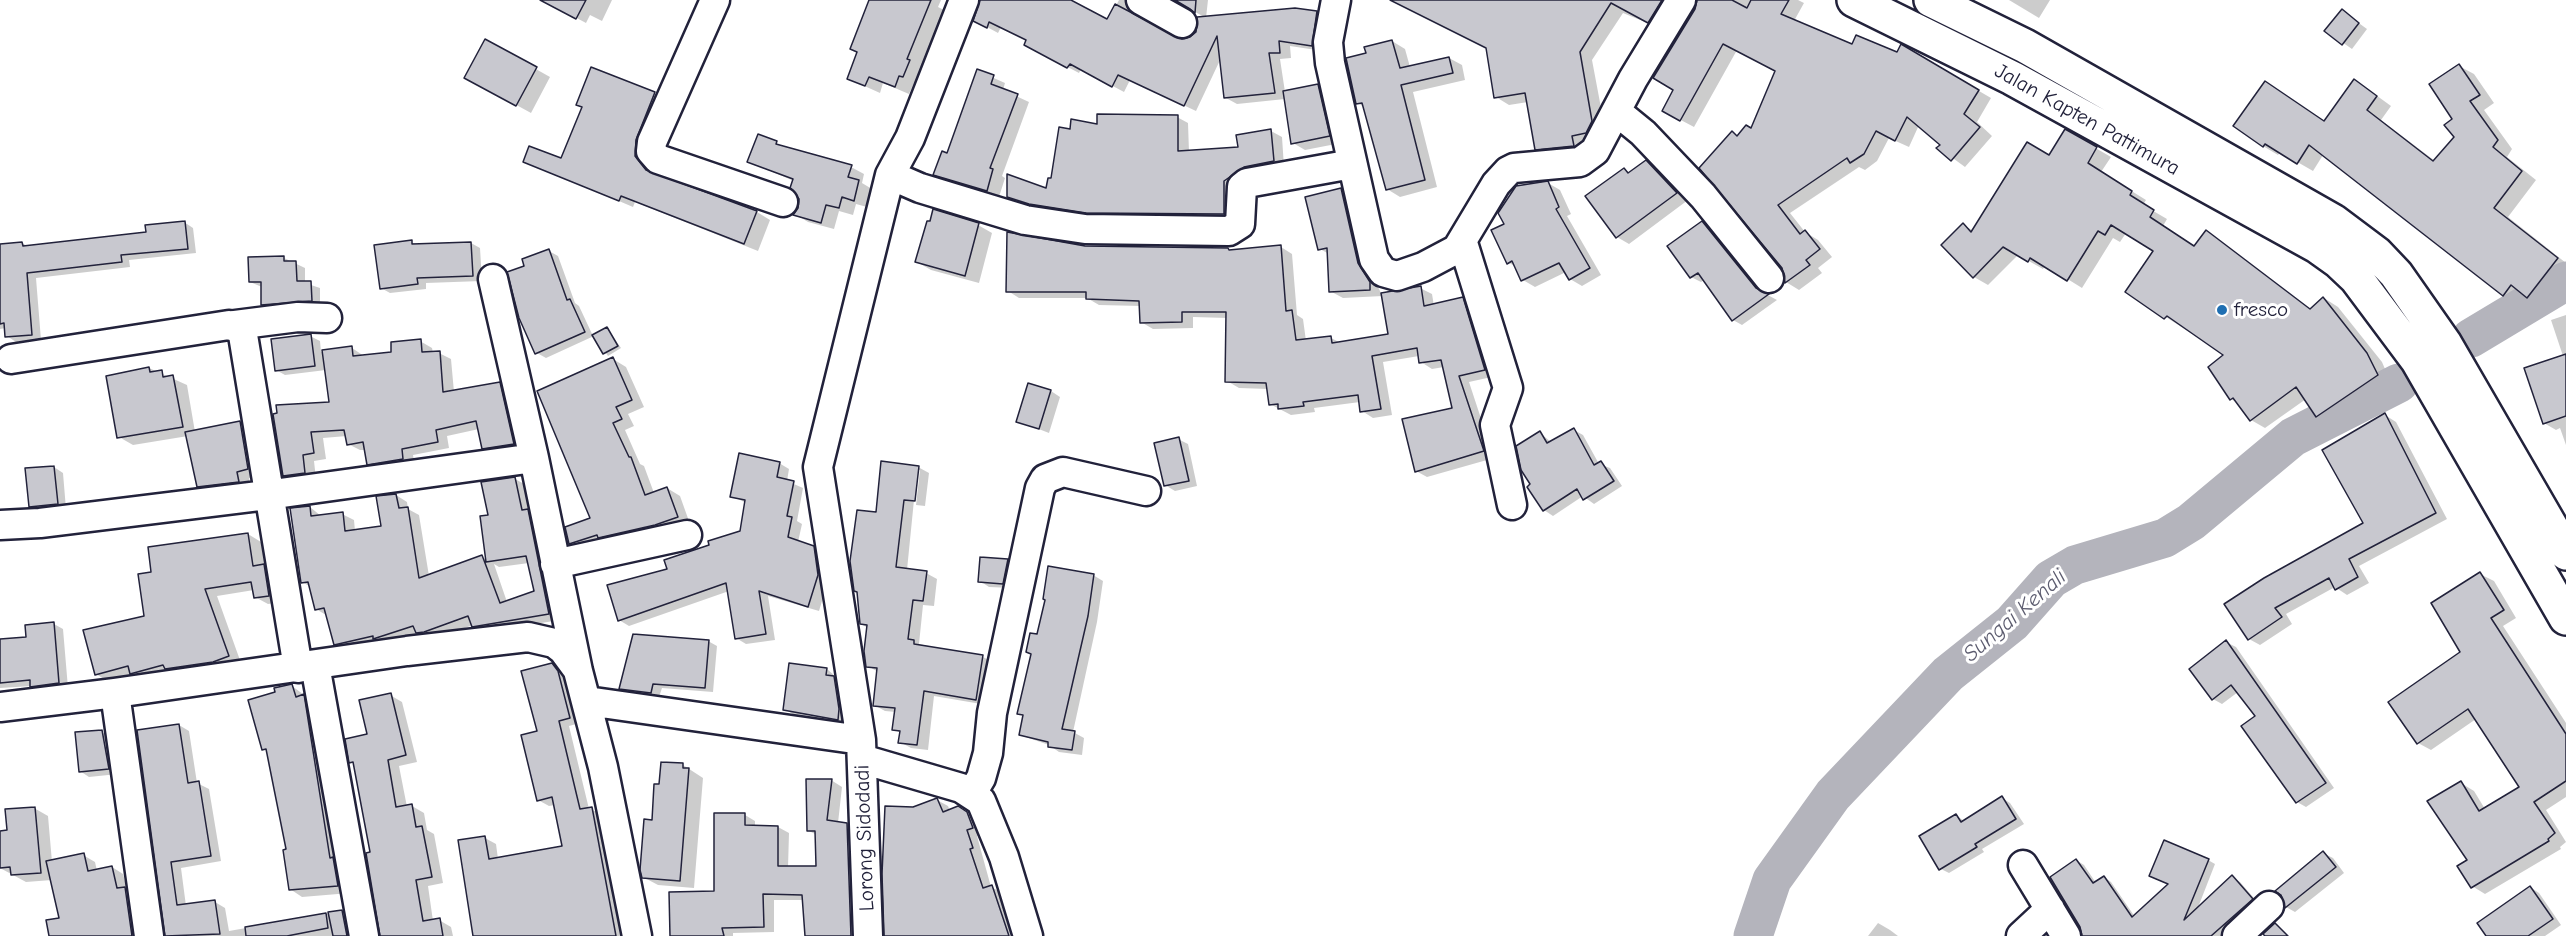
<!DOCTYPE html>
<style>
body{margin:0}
canvas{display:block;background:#fff}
</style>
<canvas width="2566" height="936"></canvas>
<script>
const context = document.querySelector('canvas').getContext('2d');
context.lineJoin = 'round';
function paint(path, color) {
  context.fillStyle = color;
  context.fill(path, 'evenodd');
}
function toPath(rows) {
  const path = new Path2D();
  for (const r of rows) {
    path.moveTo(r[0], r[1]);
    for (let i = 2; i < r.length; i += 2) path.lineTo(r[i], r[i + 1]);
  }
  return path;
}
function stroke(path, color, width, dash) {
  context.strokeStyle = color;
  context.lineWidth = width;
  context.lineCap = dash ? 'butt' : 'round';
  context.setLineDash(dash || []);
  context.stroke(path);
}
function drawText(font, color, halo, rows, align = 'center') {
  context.font = font + ' "Comic Neue",sans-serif';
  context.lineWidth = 6;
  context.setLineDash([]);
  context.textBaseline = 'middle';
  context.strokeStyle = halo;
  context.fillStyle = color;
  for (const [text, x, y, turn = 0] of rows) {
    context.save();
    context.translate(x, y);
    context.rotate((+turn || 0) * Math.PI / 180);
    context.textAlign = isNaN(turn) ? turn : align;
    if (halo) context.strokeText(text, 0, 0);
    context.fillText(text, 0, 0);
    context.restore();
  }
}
paint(toPath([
 [562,0,612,0,602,21,590,15,586,23,558,8],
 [871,0,941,0,938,7,944,10,921,68,923,69,917,84,914,83,909,94,883,83,880,93,849,79,859,52],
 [997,0,1068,0,1108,21,1119,0,1137,0,1136,8,1144,22,1183,41,1317,13,1328,19,1323,51,1290,46,1291,58,1280,59,1285,92,1318,86,1329,93,1341,143,1305,150,1293,143,1285,99,1237,104,1226,98,1221,58,1196,111,1130,80,1124,92,1081,69,1079,73,1037,51,1028,40,1001,27,998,33,987,27],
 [1174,0,1208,0,1206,18],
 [1391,0,1679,0,1662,29,1623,13,1592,60,1605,129,1586,153,1549,156,1536,149,1528,102,1509,105,1496,97,1487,48],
 [1699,0,1798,0,1804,3,1794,21,1853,46,1897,54,1902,46,1991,98,1977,122,1992,136,1965,167,1939,148,1942,145,1919,125,1909,147,1889,138,1877,161,1865,170,1859,167,1790,213,1805,232,1818,240,1832,257,1818,268,1822,273,1799,290,1786,282,1783,267,1732,133,1738,137,1752,130,1777,71,1737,50,1694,127,1677,118,1675,89,1655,78],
 [2009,0,2050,0,2039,18],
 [2342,11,2367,29,2352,49,2326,31],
 [486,41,550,77,531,113,480,85],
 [1392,41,1405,49,1410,67,1449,58,1462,65,1465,80,1413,92,1437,187,1400,197,1387,189,1364,107,1358,103,1368,54],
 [2459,66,2474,74,2494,103,2484,110,2512,149,2507,157,2536,180,2508,217,2566,263,2566,275,2543,305,2525,294,2518,303,2504,294,2323,155,2313,171,2280,152,2278,155,2263,146,2266,83,2326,122,2369,90,2391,106,2381,120,2435,161,2456,137],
 [978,71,1005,83,1003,90,1029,102,1002,176,1005,178,999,197,947,181,935,174,948,155],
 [654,93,668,101,648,165,656,176,757,212,770,220,758,251,635,202,633,207,525,161,562,160],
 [1177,117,1188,123,1189,152,1240,148,1271,131,1282,137,1284,167,1255,172,1234,220,1098,218,1041,209,1009,196,1047,190,1071,130],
 [2066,131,2111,157,2101,172,2146,200,2143,205,2167,219,2163,226,2195,247,2206,232,2311,310,2324,298,2338,307,2382,362,2391,383,2332,424,2317,416,2306,399,2265,428,2251,420,2238,403,2231,399,2225,355,2127,292,2156,251,2126,233,2120,242,2113,238,2082,288,2045,265,2043,269,2018,255,1988,285,1974,277,1943,245,1963,225,1974,231,2050,157],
 [759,136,787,149,851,167,864,174,862,183,872,189,867,207,856,204,853,215,839,211,834,229,808,222,795,214,800,208,801,199,794,181,749,162],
 [1646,162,1658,169,1688,200,1629,244,1617,237,1624,169,1630,173],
 [1548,183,1560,190,1571,214,1567,216,1601,275,1582,286,1570,279,1566,272,1535,287,1523,280,1517,267,1509,263,1506,225],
 [1341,189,1353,197,1370,271,1382,295,1420,288,1432,294,1434,306,1462,299,1474,306,1496,376,1469,382,1494,458,1427,477,1416,471,1454,409,1444,367,1432,369,1421,362,1419,356,1383,362,1392,415,1373,418,1362,411,1360,402,1314,408,1315,412,1291,415,1270,404,1268,389,1239,388,1227,381,1227,318,1193,317,1193,328,1153,329,1141,322,1141,306,1099,305,1087,298,1019,298,1008,291,1085,247,1232,251,1281,247,1292,254,1297,315,1303,319,1306,341,1331,338,1341,343,1390,336,1383,296,1343,298,1330,291,1329,254,1320,249],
 [184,222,193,228,196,253,129,260,130,267,36,278,41,340,16,342,7,336,6,328,0,329,0,246,22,243,29,247,148,233],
 [1702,223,1711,228,1764,293,1777,300,1742,325,1733,320,1704,280,1701,282,1691,277],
 [978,225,992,233,979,283,931,270,917,262],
 [411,242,418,245,471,243,480,248,482,281,426,283,426,289,390,293,381,288],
 [549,251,558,256,575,303,579,306,593,336,607,328,621,348,608,356,594,336,546,358,537,353,526,267],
 [284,258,305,268,305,283,320,288,320,306,272,309,263,304,262,287,250,282],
 [2566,315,2566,445,2560,428,2556,430,2544,423,2563,356,2551,320],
 [310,336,320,341,321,352,352,348,364,356,393,353,420,341,432,348,433,353,439,353,451,359,454,392,499,384,511,390,525,450,495,454,483,448,479,429,447,436,449,448,413,455,415,466,380,470,368,464,365,450,360,450,348,444,347,436,323,438,326,459,314,461,316,479,296,482,284,475,275,415,331,403,326,370,285,375,276,370],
 [613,359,626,367,644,407,628,414,634,426,625,430,640,464,644,466,654,493,667,488,680,496,690,524,583,551,570,543,592,519],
 [149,368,187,385,195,432,240,423,253,430,260,476,249,478,251,488,211,493,198,486,188,436,133,445,119,437],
 [1051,391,1060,397,1049,433,1018,421],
 [2385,415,2396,422,2447,519,2359,566,2369,583,2347,595,2335,587,2286,614,2292,624,2260,645,2249,639,2226,604,2365,524],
 [1574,430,1583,435,1599,464,1610,468,1622,486,1594,504,1583,496,1553,516,1544,510,1532,485,1540,433,1551,442],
 [1178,439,1188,444,1197,486,1175,491,1165,485],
 [779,463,789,469,787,481,803,488,797,521,802,524,798,542,824,553,828,581,819,611,768,596,775,640,746,644,736,638,729,591,629,626,619,620,669,570,711,546,741,532,746,503,732,496],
 [54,467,63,473,66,509,39,511,30,506],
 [918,467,929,473,925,506,916,505,920,470,917,470,907,570,926,573,937,579,934,606,923,605,919,644,983,657,994,663,987,705,934,696,928,750,911,748,900,742,901,733,894,729,896,712,885,711,874,705,878,672,868,666,868,628,861,624,877,514],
 [515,479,526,485,560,620,485,632,473,625,437,638,428,639,419,634,386,644,346,650,335,644,326,615,316,609,311,587,302,582,310,507,321,516,342,514,354,520,355,531,382,527,396,495,407,502,408,509,419,515,429,576,482,557,487,560,489,516],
 [529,563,536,592,507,602,494,564,499,567],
 [248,534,261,542,265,566,277,573,282,602,268,604,255,597,254,590,217,596,241,663,144,681,135,675,109,682,96,674,146,617,153,573],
 [1008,560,1017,566,1012,588,989,587,980,581],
 [2480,574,2494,581,2516,618,2503,626,2566,723,2566,797,2546,810,2566,842,2560,847,2561,849,2485,894,2472,886,2461,783,2474,791,2485,809,2521,787,2476,719,2431,750,2418,743,2462,652],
 [1093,575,1103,581,1097,622,1073,732,1084,738,1082,755,1059,752,1049,745,1020,735,1025,716,1019,713,1047,600],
 [54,624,63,629,68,688,41,691,32,686,0,688,0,641,28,638],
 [708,641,717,646,713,692,662,688,659,697,629,693,620,688],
 [2226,642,2236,647,2334,788,2306,807,2297,802,2257,716,2238,692,2222,704,2213,699],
 [552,665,563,671,580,723,569,726,589,809,603,814,625,936,496,936,485,838,496,844,498,859,564,847,555,805,549,806,538,800,539,733],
 [827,669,843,683,847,724,794,715,785,709],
 [292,686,315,703,350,893,302,897,290,889,288,851,268,752,264,749,277,693],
 [390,695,402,702,417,762,399,766,407,807,412,806,424,813,427,830,434,834,443,883,428,886,433,921,439,920,451,927,453,936,381,936,372,854,355,764,351,762,369,735],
 [179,725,189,731,197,783,209,789,221,861,181,868,186,906,215,902,225,908,229,931,342,911,353,917,356,936,166,936],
 [101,732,111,737,118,774,89,777,80,771],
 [683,765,703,778,694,888,658,885,643,877,661,785],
 [831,780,842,787,838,823,847,824,858,830,862,936,807,936,804,900,774,900,774,932,733,933,733,936,672,936,716,893,745,815,755,821,755,827,778,827,789,833,788,868,818,867,817,835,809,831],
 [2002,798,2010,803,2024,824,1982,849,1984,852,1949,873,1941,869,1956,815,1964,821],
 [937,800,948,806,950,811,958,808,978,819,983,834,977,836,991,887,1003,893,1020,936,885,936,913,809],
 [34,808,48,816,52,862,83,855,95,862,97,871,112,867,123,874,127,889,137,895,143,936,51,936,61,919,52,880,26,882,0,868,0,832,8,831],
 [2323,853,2333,858,2344,873,2295,912,2286,907,2283,894],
 [2076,860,2084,865,2096,883,2104,877,2111,882,2135,917,2208,860,2215,864,2197,910,2232,877,2240,882,2259,904,2228,936,2082,936],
 [2530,887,2539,893,2561,925,2545,936,2488,936],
 [1878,923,1890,930,1898,936,1868,936]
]), '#0003');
stroke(toPath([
 [2471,338,2566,281],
 [1753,936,1772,880,1833,795,1948,674,2012,623,2051,579,2075,565,2165,538,2191,522,2293,437,2399,383]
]), '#b4b4bc', 39);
const building = toPath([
 [540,0,586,0,576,19,540,0],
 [869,0,931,0,907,59,910,60,903,77,899,76,895,87,869,77,865,86,847,79,857,52,850,49,869,0],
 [980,0,1071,0,1107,19,1115,4,1182,39,1190,37,1196,32,1197,17,1295,8,1317,11,1312,46,1279,41,1280,53,1269,53,1275,93,1224,98,1217,36,1184,106,1118,75,1112,87,1070,64,1067,68,1024,45,1026,40,989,22,987,28,973,21,980,0],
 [1175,0,1196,0,1195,13,1190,9,1175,0],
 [1390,0,1662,0,1648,23,1611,3,1580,52,1592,121,1586,133,1572,136,1574,146,1535,150,1525,93,1494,98,1486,48,1390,0],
 [1697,0,1732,0,1747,8,1751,0,1789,0,1781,14,1852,44,1856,35,1897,52,1901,44,1979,90,1964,114,1980,127,1951,161,1936,148,1940,145,1907,117,1895,141,1876,131,1864,154,1850,163,1847,158,1778,205,1800,234,1805,230,1820,249,1806,260,1810,265,1785,283,1782,268,1699,168,1732,131,1737,136,1746,125,1751,128,1775,71,1723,44,1680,121,1662,111,1673,90,1653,78,1695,9,1697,0],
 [2342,9,2359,23,2342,45,2324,31,2342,9],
 [485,39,537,67,516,106,464,78,485,39],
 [1392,40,1400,68,1449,57,1453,73,1401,85,1425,180,1386,190,1362,103,1356,104,1346,58,1366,53,1364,47,1392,40],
 [2459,64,2480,95,2470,101,2498,140,2493,147,2522,171,2494,208,2558,258,2527,298,2511,285,2503,296,2309,145,2297,164,2265,144,2263,147,2233,126,2265,81,2324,121,2354,79,2377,96,2367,110,2433,161,2454,137,2444,125,2452,119,2429,84,2459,64],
 [591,67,655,92,636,140,635,156,646,170,757,211,744,244,621,196,619,201,523,162,529,146,561,158,582,107,576,105,591,67],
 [977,69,994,75,991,84,1018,94,990,168,993,169,987,191,933,175,942,151,947,153,977,69],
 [1318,84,1330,136,1291,144,1283,91,1318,84],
 [1097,114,1178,115,1178,151,1238,147,1236,135,1271,129,1274,161,1244,167,1224,181,1224,214,1086,213,1029,204,1007,197,1007,174,1046,188,1048,178,1051,178,1059,127,1070,129,1071,119,1097,124,1097,114],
 [2065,129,2097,147,2088,163,2132,191,2130,195,2154,210,2150,217,2194,246,2206,230,2310,309,2323,297,2367,353,2378,375,2316,417,2296,387,2250,421,2233,398,2230,400,2208,367,2223,355,2167,316,2164,319,2125,292,2153,251,2111,225,2105,235,2098,231,2067,281,2030,258,2028,262,2003,247,1973,278,1941,245,1963,223,1971,232,2027,142,2049,155,2065,129],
 [758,134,777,141,776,144,852,165,848,177,859,180,854,201,842,197,839,208,826,205,821,223,793,215,798,208,799,199,790,188,793,179,747,162,758,134],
 [1646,160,1677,193,1616,238,1585,196,1624,168,1628,173,1646,160],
 [1548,181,1559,207,1556,209,1590,268,1569,280,1559,263,1521,281,1512,261,1507,264,1491,230,1504,224,1498,213,1516,186,1548,181],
 [1341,188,1358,263,1370,282,1370,290,1329,292,1327,248,1318,250,1305,197,1341,188],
 [933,209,979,223,965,276,915,262,927,221,930,221,933,209],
 [185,221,188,249,121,255,122,262,27,273,32,335,5,337,4,323,0,324,0,244,22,242,23,246,146,232,145,225,185,221],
 [1702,221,1756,288,1769,294,1732,321,1698,273,1690,278,1667,246,1702,221],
 [1007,232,1085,246,1228,248,1229,250,1281,245,1286,311,1292,310,1296,340,1331,336,1332,343,1388,334,1381,293,1421,286,1424,306,1463,297,1485,370,1459,376,1484,451,1415,472,1402,419,1452,408,1441,360,1419,363,1417,348,1372,356,1381,409,1360,412,1358,395,1303,402,1304,406,1278,409,1278,404,1269,405,1266,383,1225,382,1226,312,1182,312,1182,322,1140,323,1139,301,1086,299,1086,292,1006,292,1007,232],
 [412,240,412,244,471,242,473,276,417,278,418,284,380,289,374,245,412,240],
 [549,249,567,300,570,299,585,332,535,354,519,318,507,272,524,266,522,259,549,249],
 [284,256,284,261,296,261,297,281,311,281,312,301,261,305,261,282,249,282,248,257,284,256],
 [607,327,618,346,603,354,592,335,607,327],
 [311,334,315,366,275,371,271,339,311,334],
 [421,339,422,352,440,351,443,392,500,382,514,444,482,449,476,421,436,430,438,442,402,449,403,459,367,465,363,442,347,445,344,430,311,432,314,453,303,455,305,473,283,476,273,414,277,413,276,405,329,402,322,350,352,346,353,356,391,352,391,342,421,339],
 [2566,354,2566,416,2543,424,2524,368,2566,354],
 [613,357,632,400,616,407,622,419,613,423,629,457,631,457,645,495,667,487,678,517,655,525,598,538,597,535,569,544,565,527,590,518,537,391,613,357],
 [149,367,150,372,162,370,163,377,173,375,183,427,117,438,106,376,149,367],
 [1028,383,1051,390,1039,429,1016,422,1028,383],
 [2385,413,2436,513,2349,559,2358,577,2335,590,2329,578,2275,608,2282,617,2248,640,2224,604,2264,578,2363,523,2322,450,2385,413],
 [240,421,248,469,237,472,239,482,197,487,185,432,240,421],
 [1574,428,1594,465,1601,461,1614,481,1583,500,1577,489,1543,511,1527,487,1530,484,1521,470,1516,446,1540,431,1547,443,1574,428],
 [1179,437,1189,481,1164,486,1154,443,1179,437],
 [739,453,780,462,777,477,794,481,787,516,792,517,788,537,814,546,818,575,808,607,759,591,766,634,735,639,726,583,618,621,607,585,667,569,664,560,709,545,708,541,740,531,745,500,730,497,739,453],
 [881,461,919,466,915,501,904,500,896,567,927,571,923,601,913,600,908,639,914,640,914,644,983,655,976,700,924,691,917,745,898,743,900,731,892,730,895,708,873,706,877,668,866,667,864,651,867,625,860,624,857,592,854,591,850,561,857,510,876,512,881,461],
 [54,466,58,504,29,507,25,468,54,466],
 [515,477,522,510,528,509,549,614,472,627,468,616,424,632,416,633,413,626,373,639,373,636,334,645,324,608,315,610,308,582,301,583,290,508,310,506,311,516,343,512,345,531,381,526,376,496,396,494,399,508,408,507,419,578,482,555,500,603,534,591,526,556,486,562,480,516,488,515,481,482,515,477],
 [248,533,253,566,264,564,269,596,254,598,251,582,205,589,229,656,213,662,165,669,163,665,130,674,128,666,95,675,83,630,144,616,138,574,151,572,148,547,248,533],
 [980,557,1008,559,1003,584,978,582,980,557],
 [1048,566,1094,574,1088,616,1062,729,1075,731,1072,750,1048,747,1048,742,1019,735,1023,715,1017,714,1031,654,1026,652,1030,633,1037,634,1045,600,1043,599,1048,566],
 [2480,572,2504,610,2491,618,2566,734,2566,781,2534,802,2555,833,2548,839,2549,841,2471,888,2457,866,2467,860,2427,801,2461,781,2479,811,2519,787,2468,709,2417,744,2388,702,2460,652,2431,603,2480,572],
 [54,622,59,683,30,687,30,680,0,683,0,639,26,637,25,625,54,622],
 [633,634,709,640,705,688,653,684,651,693,619,689,633,634],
 [2226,640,2326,783,2296,803,2241,726,2255,716,2231,685,2212,700,2189,669,2226,640],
 [552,663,558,671,570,718,559,721,580,809,592,807,616,936,473,936,458,840,485,836,489,859,562,846,552,797,537,801,521,735,537,731,521,671,552,663],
 [789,663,827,668,826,675,834,676,839,709,838,720,783,710,789,663],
 [292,684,296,697,304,694,330,858,333,857,338,886,289,890,283,850,286,849,266,749,262,750,248,700,275,692,274,688,292,684],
 [391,693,406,755,388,760,396,807,412,804,416,827,422,826,432,877,416,880,423,921,440,918,443,936,380,936,366,853,370,852,353,762,349,763,345,739,367,734,359,700,391,693],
 [179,724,188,783,199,781,211,856,171,862,177,905,215,900,220,934,165,936,137,730,179,724],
 [102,730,109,769,79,772,75,732,102,730],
 [661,762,683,763,683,768,689,768,680,881,642,878,640,870,644,819,652,820,654,784,659,784,661,762],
 [806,779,832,779,827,820,847,823,851,936,805,936,802,895,763,894,764,927,722,928,724,936,670,936,669,892,714,891,714,813,745,813,745,825,778,826,778,866,816,866,815,831,807,831,806,779],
 [2002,796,2016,819,1975,844,1977,847,1939,870,1919,836,1956,814,1961,822,2002,796],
 [937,798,943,812,958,806,967,812,973,828,967,830,973,848,970,849,983,888,992,885,1009,936,884,936,882,874,885,806,913,807,937,798],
 [35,807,41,873,11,875,10,867,0,868,0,831,7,830,5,809,35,807],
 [2164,840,2209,859,2184,920,2232,875,2253,899,2211,936,2082,936,2080,927,2050,877,2076,859,2093,883,2104,876,2132,917,2168,884,2149,876,2164,840],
 [2323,851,2336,867,2285,908,2281,895,2275,891,2323,851],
 [84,853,88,871,112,866,117,888,125,887,132,936,49,936,46,920,59,918,46,861,84,853],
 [2530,886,2553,919,2528,936,2486,936,2477,923,2530,886],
 [342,910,347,936,333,936,328,912,342,910],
 [326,913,328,928,287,936,246,936,245,927,326,913],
 [2275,923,2288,936,2265,936,2263,934,2275,923]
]);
paint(building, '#c8c8cf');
stroke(building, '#22223b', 1.5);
const minor = toPath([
 [715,0,652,142,651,151,658,159,783,202],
 [1141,0,1182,23],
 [1336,0,1328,42,1330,63,1374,259,1383,272,1397,276,1423,267,1457,249,1496,184,1508,171,1514,168,1580,162,1595,151,1633,79,1681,0],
 [1616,111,1643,133,1703,196,1769,278],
 [890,175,920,188,1025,220,1085,229,1229,231,1240,224,1242,187,1247,183,1352,164],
 [1463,243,1508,388,1495,425,1512,505],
 [493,279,534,458,578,671,603,767,637,936],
 [235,325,298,317,327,318],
 [11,359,229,325,242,329,298,668],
 [0,525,40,523,267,495,534,458],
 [555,564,687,535],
 [315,665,364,936],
 [115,693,149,936],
 [587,701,861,740],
 [0,707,115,693,407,651,528,637,554,643,563,650,577,669],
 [862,759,961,788,981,801,1004,857,1028,936],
 [972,793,981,778,988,753,992,713,1040,488,1045,479,1063,472,1146,491],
 [2023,865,2066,936],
 [868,936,861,740,818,467,890,175,910,138,964,0],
 [2021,936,2050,909],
 [2237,936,2269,906]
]);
const major = toPath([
 [1854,0,2012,78,2317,246,2338,261,2356,278,2418,361,2566,618],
 [1931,0,2025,46,2333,221,2377,254,2396,274,2445,344,2566,553]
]);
stroke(minor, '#22223b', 33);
stroke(major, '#22223b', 38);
stroke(minor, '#fff', 28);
stroke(major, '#fff', 33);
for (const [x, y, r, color] of [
 [2222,310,6,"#1f6fb2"]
]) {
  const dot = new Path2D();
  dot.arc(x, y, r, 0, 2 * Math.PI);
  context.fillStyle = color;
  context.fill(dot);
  stroke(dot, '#fff', 2);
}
drawText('21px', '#22223b', '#fff', [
 ["Jalan Kapten Pattimura",2087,120,29],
 ["Lorong Sidodadi",865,838,-92]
]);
drawText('21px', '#22223b', '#fff', [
 ["fresco",2234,310]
], 'left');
drawText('italic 22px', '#5c5c6f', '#fff', [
 ["Sungai Kenali",2015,616,-41]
]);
</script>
